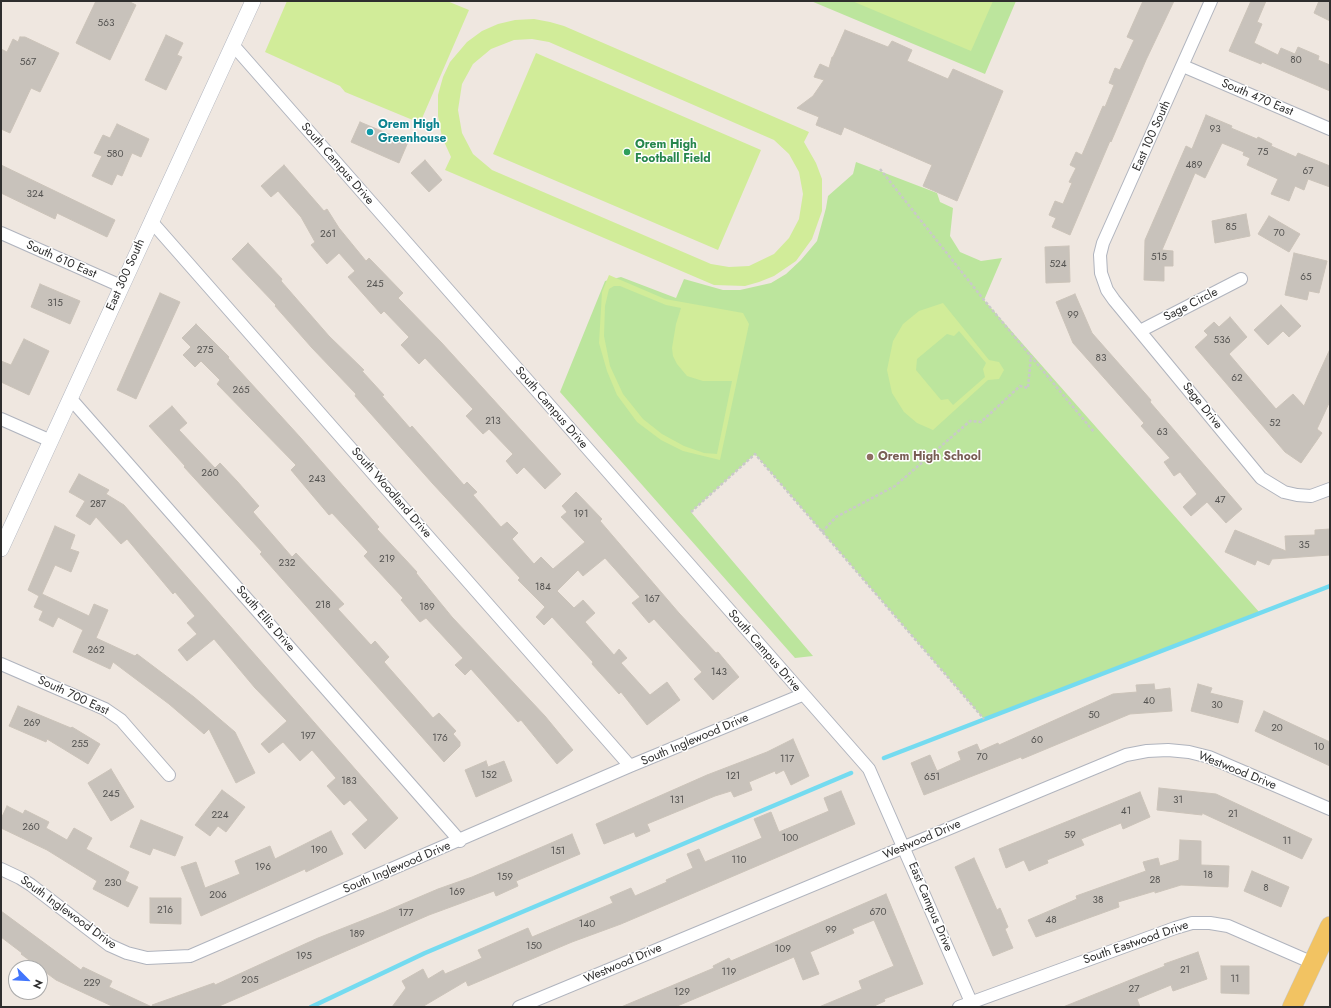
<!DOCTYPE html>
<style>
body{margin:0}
#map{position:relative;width:1331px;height:1008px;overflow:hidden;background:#efe7e0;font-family:Jost,sans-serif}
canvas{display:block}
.frame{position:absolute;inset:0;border:2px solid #2e2e2e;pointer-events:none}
.north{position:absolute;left:8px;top:960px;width:40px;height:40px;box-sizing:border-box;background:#fff;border:1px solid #ababab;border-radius:50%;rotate:114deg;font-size:11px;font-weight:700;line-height:16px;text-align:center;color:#2e2e2e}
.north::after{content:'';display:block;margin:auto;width:14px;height:18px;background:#4175fc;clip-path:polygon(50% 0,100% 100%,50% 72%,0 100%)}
</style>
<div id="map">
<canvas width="1331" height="1008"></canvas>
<div class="frame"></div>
<div class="north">N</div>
</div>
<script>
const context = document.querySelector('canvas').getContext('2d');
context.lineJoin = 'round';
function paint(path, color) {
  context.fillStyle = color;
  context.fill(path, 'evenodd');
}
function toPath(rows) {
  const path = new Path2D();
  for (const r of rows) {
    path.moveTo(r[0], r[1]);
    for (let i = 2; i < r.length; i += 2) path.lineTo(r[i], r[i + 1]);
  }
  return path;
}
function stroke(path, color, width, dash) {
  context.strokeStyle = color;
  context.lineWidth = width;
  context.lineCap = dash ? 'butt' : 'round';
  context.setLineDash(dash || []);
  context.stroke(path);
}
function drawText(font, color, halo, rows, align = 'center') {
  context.font = font + ' Jost,sans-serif';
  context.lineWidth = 3;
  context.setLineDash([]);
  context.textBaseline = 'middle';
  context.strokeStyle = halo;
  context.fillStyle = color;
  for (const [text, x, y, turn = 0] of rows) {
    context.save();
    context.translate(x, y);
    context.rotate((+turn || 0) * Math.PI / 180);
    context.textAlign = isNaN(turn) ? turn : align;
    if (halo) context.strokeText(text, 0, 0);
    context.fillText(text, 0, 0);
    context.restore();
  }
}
paint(toPath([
 [811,1,1016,1,985,74],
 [856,162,937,193,940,202,953,208,950,236,960,252,981,261,1002,258,984,300,1260,613,984,719,755,454,691,512,813,656,795,658,560,392,605,281,621,277,676,298,684,279,723,290,740,290,771,283,786,274,801,260,817,241,826,208,828,196,853,174]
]), '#bce59d');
paint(toPath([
 [287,1,447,1,469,10,420,123,345,92,340,86,265,52],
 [852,1,993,1,971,51],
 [534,19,550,22,564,26,809,132,804,142,816,163,822,179,822,211,812,239,796,261,774,276,759,282,745,286,714,285,445,170,451,157,442,137,438,116,438,95,443,77,450,62,467,42,482,31,498,24,515,20],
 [532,39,549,42,774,140,789,154,799,172,803,194,799,219,789,238,774,254,749,266,729,267,711,264,492,170,473,154,462,133,458,110,462,84,473,64,491,49,514,40],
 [536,53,761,150,718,250,493,154],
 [609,275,665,299,743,313,749,324,720,460,683,451,661,440,637,422,617,395,607,371,599,343,602,292],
 [614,286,620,286,666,305,681,308,676,324,672,348,673,356,677,364,687,376,703,381,732,381,717,454,704,453,684,446,662,434,643,419,623,394,610,366,604,336,605,306,609,289],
 [943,303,989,360,999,362,1004,370,999,379,988,380,933,430,917,423,904,412,892,393,887,370,893,341,903,324,919,311],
 [959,331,986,363,983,369,985,377,953,405,948,399,941,400,916,370,917,359,947,334,954,336]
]), '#d1ec99');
stroke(toPath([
 [884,758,1330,586],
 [311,1007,425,953,851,773]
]), '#74dbf0', 4.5);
const building = toPath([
 [96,1,128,1,136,5,110,60,76,43,96,1],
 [1143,1,1174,1,1146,60,1111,142,1110,141,1070,235,1052,227,1056,218,1049,215,1055,201,1063,204,1072,183,1069,182,1076,168,1070,165,1076,152,1082,155,1103,106,1105,107,1114,85,1109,83,1115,68,1120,70,1134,40,1127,37,1143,1],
 [1251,1,1266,1,1257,22,1262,24,1254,43,1278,55,1281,48,1295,54,1298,47,1319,56,1318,60,1330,65,1330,91,1262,62,1261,64,1229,51,1251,1],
 [1319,1,1330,1,1330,21,1314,13,1319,1],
 [845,30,888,47,892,41,912,50,907,61,948,79,953,69,1003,91,957,201,923,186,932,165,844,127,841,135,816,125,819,117,797,108,813,96,824,80,814,77,817,70,820,64,829,68,832,57,833,57,845,30],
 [166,35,183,43,177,55,182,57,166,90,145,80,166,35],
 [20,37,25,37,59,53,40,92,31,88,10,133,1,129,1,49,7,52,13,39,18,42,20,37],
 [1206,115,1232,126,1231,128,1257,139,1258,137,1272,144,1271,146,1296,157,1298,153,1330,166,1330,187,1308,179,1304,190,1295,186,1289,201,1271,194,1278,179,1247,165,1250,158,1243,155,1244,152,1222,143,1205,178,1195,173,1162,250,1173,251,1173,266,1164,266,1164,281,1144,280,1145,240,1186,146,1192,149,1206,115],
 [360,122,408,142,399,163,351,142,360,122],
 [117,124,149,139,141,157,132,153,122,176,117,174,112,185,92,176,102,156,94,153,103,135,110,138,117,124],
 [425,160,442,180,429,192,411,173,425,160],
 [1,165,115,220,107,237,57,213,55,219,1,193,1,165],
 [284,165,324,211,327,209,339,228,366,261,369,258,403,293,398,298,441,342,561,474,545,489,524,467,517,474,506,461,513,454,489,429,483,434,466,416,473,409,425,358,419,364,401,345,409,337,384,311,381,314,348,277,355,271,339,253,327,264,311,245,315,242,301,217,278,191,271,197,261,186,284,165],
 [1246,214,1250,236,1215,243,1212,221,1246,214],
 [1269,216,1300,234,1289,252,1258,234,1269,216],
 [248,243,282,279,281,281,329,336,364,370,362,371,384,395,382,396,410,428,412,426,464,485,467,482,477,492,473,495,501,527,507,522,518,533,512,539,534,564,541,557,553,569,585,542,561,517,567,512,562,506,576,492,602,519,600,521,679,613,716,653,718,652,739,677,713,700,694,679,702,672,654,619,649,623,632,603,640,597,605,558,583,576,578,570,557,591,574,608,583,600,595,613,585,622,614,655,619,649,627,658,621,663,650,695,667,682,680,700,647,725,621,692,619,694,592,664,593,662,552,617,544,625,536,617,545,607,518,580,520,578,433,484,355,396,356,394,312,348,275,306,276,305,232,259,248,243],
 [1069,246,1070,282,1046,283,1045,247,1069,246],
 [1294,253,1327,261,1319,293,1309,291,1307,300,1285,295,1294,253],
 [40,284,80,301,70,324,31,307,40,284],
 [160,293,180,302,136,399,117,390,160,293],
 [1075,294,1092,333,1151,400,1150,402,1242,509,1226,523,1207,502,1191,516,1183,507,1197,494,1180,472,1174,476,1164,462,1170,458,1141,426,1144,423,1073,343,1056,302,1075,294],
 [1281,305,1301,326,1289,337,1283,331,1268,345,1254,330,1281,305],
 [1230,317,1247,337,1229,354,1276,409,1293,394,1304,406,1330,349,1330,401,1317,429,1322,433,1301,463,1285,452,1195,347,1208,335,1204,331,1214,322,1219,327,1230,317],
 [196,324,229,357,228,358,300,437,379,527,377,529,417,572,416,573,452,617,545,716,573,750,557,764,521,720,518,722,471,669,465,675,455,665,463,658,426,618,420,622,401,600,403,598,364,556,368,552,332,513,329,515,291,470,296,465,217,384,220,380,201,361,195,367,183,355,191,347,182,338,196,324],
 [24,339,49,351,29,395,1,382,1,361,11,365,24,339],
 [172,406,187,423,179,430,215,468,220,463,237,481,259,506,253,512,292,557,296,553,344,604,338,609,371,645,375,641,389,657,384,662,433,718,439,713,456,731,453,734,460,742,460,746,444,762,260,554,262,552,184,467,185,466,149,426,172,406],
 [79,474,109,490,106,494,124,505,398,818,365,849,352,834,368,820,350,800,344,805,327,786,336,778,312,750,300,761,283,742,269,753,261,744,287,721,255,688,214,639,187,661,178,650,197,634,187,623,195,616,175,592,173,594,127,539,121,544,96,517,90,525,76,516,85,501,69,492,79,474],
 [55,526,75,535,70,549,79,552,71,572,55,565,42,594,89,616,94,604,108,610,96,638,135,656,137,654,194,697,235,732,255,773,236,783,209,729,204,734,169,704,113,662,110,669,73,652,83,630,58,617,53,627,39,620,43,611,34,607,39,596,28,590,55,526],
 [1330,529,1330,555,1272,559,1269,565,1257,560,1255,565,1225,552,1235,530,1286,551,1285,536,1315,535,1315,530,1330,529],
 [1154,684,1155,690,1170,688,1172,711,1130,714,1022,759,1021,757,924,795,911,763,930,755,937,771,961,760,958,752,977,744,980,751,998,743,999,745,1113,694,1137,692,1136,685,1154,684],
 [1198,684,1212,688,1210,693,1243,701,1238,723,1191,711,1198,684],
 [18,706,71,728,72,727,100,744,88,764,47,739,46,742,9,726,18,706],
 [1264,711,1330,742,1330,766,1255,731,1264,711],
 [793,739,809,776,791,785,784,770,776,774,775,771,749,782,752,790,734,797,731,791,715,796,647,824,650,831,636,837,634,832,604,844,596,824,707,775,767,752,793,739],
 [486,761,488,767,504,761,512,781,476,797,465,770,486,761],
 [111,769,134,807,111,821,88,783,111,769],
 [1159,788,1216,794,1312,839,1302,859,1202,813,1202,815,1157,810,1159,788],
 [222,790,245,807,226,832,218,826,210,836,195,825,222,790],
 [841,791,855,824,675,901,621,924,572,942,468,986,466,981,422,1007,392,1007,406,988,402,981,423,969,428,979,443,970,445,974,482,958,478,950,528,928,532,937,613,903,610,897,631,888,635,896,667,882,666,880,693,868,687,854,699,849,705,862,762,838,754,819,771,812,779,832,829,811,824,798,841,791],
 [1140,792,1150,817,1123,829,1121,823,1081,839,1084,845,1047,860,1048,863,1029,871,1024,860,1006,868,999,849,1140,792],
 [7,806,23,814,25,810,49,822,46,828,67,840,74,828,92,838,86,849,129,872,125,881,138,887,128,907,93,889,97,881,47,850,1,828,1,819,7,806],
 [141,820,183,837,175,856,153,848,150,855,130,847,141,820],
 [331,831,343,854,306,872,305,869,201,916,181,867,196,862,205,888,240,874,235,861,270,846,275,859,331,831],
 [572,834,580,854,516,881,518,886,496,896,494,891,429,915,217,1007,153,1007,152,1005,214,983,215,985,318,938,384,912,438,889,472,877,572,834],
 [1180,840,1201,841,1201,865,1229,866,1228,887,1181,885,1155,893,1155,891,1118,902,1119,907,1036,937,1028,920,1077,899,1076,896,1146,871,1143,862,1158,858,1160,866,1179,860,1180,840],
 [974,858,997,910,1000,908,1008,927,1005,929,1013,948,993,956,955,867,974,858],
 [1252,871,1289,887,1281,907,1244,891,1252,871],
 [886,894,923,984,884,999,885,1001,872,1007,819,1007,862,989,859,981,894,966,874,920,852,929,854,933,810,952,819,974,803,980,794,957,675,1007,621,1007,714,968,713,966,729,958,731,961,886,894],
 [150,898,181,898,181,924,150,923,150,898],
 [1,911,81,970,83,967,112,981,109,987,152,1007,114,1007,56,980,21,954,22,953,1,937,1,911],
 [1198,952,1207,979,1173,991,1171,985,1137,999,1140,1007,1063,1007,1165,966,1164,964,1198,952],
 [1221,966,1249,966,1249,994,1221,993,1221,966]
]);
paint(building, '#c8c2bb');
stroke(building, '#cbc3b9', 1);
const minor = toPath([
 [1211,1,1103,243,1100,255,1101,273,1107,290,1114,300,1261,478,1284,492,1297,495,1311,496,1330,489],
 [233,45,869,769,971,1002],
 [1183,66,1330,129],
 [151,221,630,766],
 [1,233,121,286],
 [1140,331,1241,279],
 [70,398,460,841],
 [1,419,51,441],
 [1,664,105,709,121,720,169,775],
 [1,869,20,878,31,885,109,945,127,953,147,958,190,956,630,766,802,695],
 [519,1007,1126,755,1147,751,1168,750,1189,752,1209,757,1330,809],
 [959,1007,1175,928,1192,923,1210,923,1228,926,1313,963]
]);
const tertiary = toPath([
 [1,549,253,1]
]);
const primary = toPath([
 [1292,1007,1330,926]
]);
stroke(minor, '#b0b4be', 14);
stroke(tertiary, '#b0b4be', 16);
stroke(primary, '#c9c9c9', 20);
stroke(toPath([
 [880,169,984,300,1094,432],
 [691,512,755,454,984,719],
 [822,532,836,517,895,486,970,421,981,422,1020,386,1028,388,1031,355]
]), '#c9c9c9', 2.5, [3, 2]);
stroke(minor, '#fff', 12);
stroke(tertiary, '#fff', 15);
stroke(primary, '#f2c362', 19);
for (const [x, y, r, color] of [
 [370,132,4,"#0f9aa8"],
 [627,152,4,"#2e9e5b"],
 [870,457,4,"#8d6e63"]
]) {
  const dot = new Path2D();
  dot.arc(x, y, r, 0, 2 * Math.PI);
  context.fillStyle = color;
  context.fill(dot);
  stroke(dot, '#fff', 1.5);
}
drawText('10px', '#545351', null, [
 ["563",106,24],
 ["80",1296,61],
 ["567",28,63],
 ["93",1215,130],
 ["75",1263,153],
 ["580",115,155],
 ["489",1194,166],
 ["67",1308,172],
 ["324",35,195],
 ["85",1231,228],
 ["70",1279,234],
 ["261",328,235],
 ["515",1159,258],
 ["524",1058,265],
 ["65",1306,278],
 ["245",375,285],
 ["315",55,304],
 ["99",1073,316],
 ["536",1222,341],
 ["275",205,351],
 ["83",1101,359],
 ["62",1237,379],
 ["265",241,391],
 ["213",493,422],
 ["52",1275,424],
 ["63",1162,433],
 ["260",210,474],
 ["243",317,480],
 ["47",1220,501],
 ["287",98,505],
 ["191",581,515],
 ["35",1304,546],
 ["219",387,560],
 ["232",287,564],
 ["184",543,588],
 ["167",652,600],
 ["218",323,606],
 ["189",427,608],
 ["262",96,651],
 ["143",719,673],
 ["40",1149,702],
 ["30",1217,706],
 ["50",1094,716],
 ["269",32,724],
 ["20",1277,729],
 ["197",308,737],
 ["176",440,739],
 ["60",1037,741],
 ["255",80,745],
 ["10",1319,748],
 ["70",982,758],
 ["117",787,760],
 ["152",489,776],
 ["121",733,777],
 ["651",932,778],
 ["183",349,782],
 ["245",111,795],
 ["131",677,801],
 ["31",1178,801],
 ["41",1126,812],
 ["21",1233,815],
 ["224",220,816],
 ["260",31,828],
 ["59",1070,836],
 ["100",790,839],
 ["11",1287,842],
 ["190",319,851],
 ["151",558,852],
 ["110",739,861],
 ["196",263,868],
 ["18",1208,876],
 ["159",505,878],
 ["28",1155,881],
 ["230",113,884],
 ["8",1266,889],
 ["169",457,893],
 ["206",218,896],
 ["38",1098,901],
 ["216",165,911],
 ["670",878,913],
 ["177",406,914],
 ["48",1051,921],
 ["140",587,925],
 ["99",831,931],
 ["189",357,935],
 ["150",534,947],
 ["109",783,950],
 ["195",304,957],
 ["21",1185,971],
 ["119",729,973],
 ["11",1235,980],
 ["205",250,981],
 ["229",92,984],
 ["27",1134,990],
 ["129",682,993]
]);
drawText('12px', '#2e2e2e', '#fff', [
 ["South 470 East",1257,98,23],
 ["East 100 South",1152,136,-66],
 ["South Campus Drive",337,164,49],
 ["South 610 East",61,260,24],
 ["East 300 South",126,275,-66],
 ["Sage Circle",1191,305,-27],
 ["Sage Drive",1202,406,51],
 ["South Campus Drive",551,408,49],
 ["South Woodland Drive",391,493,49],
 ["South Ellis Drive",265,619,49],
 ["South Campus Drive",764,651,49],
 ["South 700 East",73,696,25],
 ["South Inglewood Drive",695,740,-23],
 ["Westwood Drive",1237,771,22],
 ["Westwood Drive",922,840,-23],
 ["South Inglewood Drive",397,868,-23],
 ["East Campus Drive",930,907,67],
 ["South Inglewood Drive",68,913,36],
 ["South Eastwood Drive",1136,943,-19],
 ["Westwood Drive",623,964,-23]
]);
drawText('bold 12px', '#0d838f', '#fff', [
 ["Orem High",378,125],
 ["Greenhouse",378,139]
], 'left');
drawText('bold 12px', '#27864d', '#fff', [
 ["Orem High",635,145],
 ["Football Field",635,159]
], 'left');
drawText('bold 12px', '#785e54', '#fff', [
 ["Orem High School",878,457]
], 'left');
</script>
